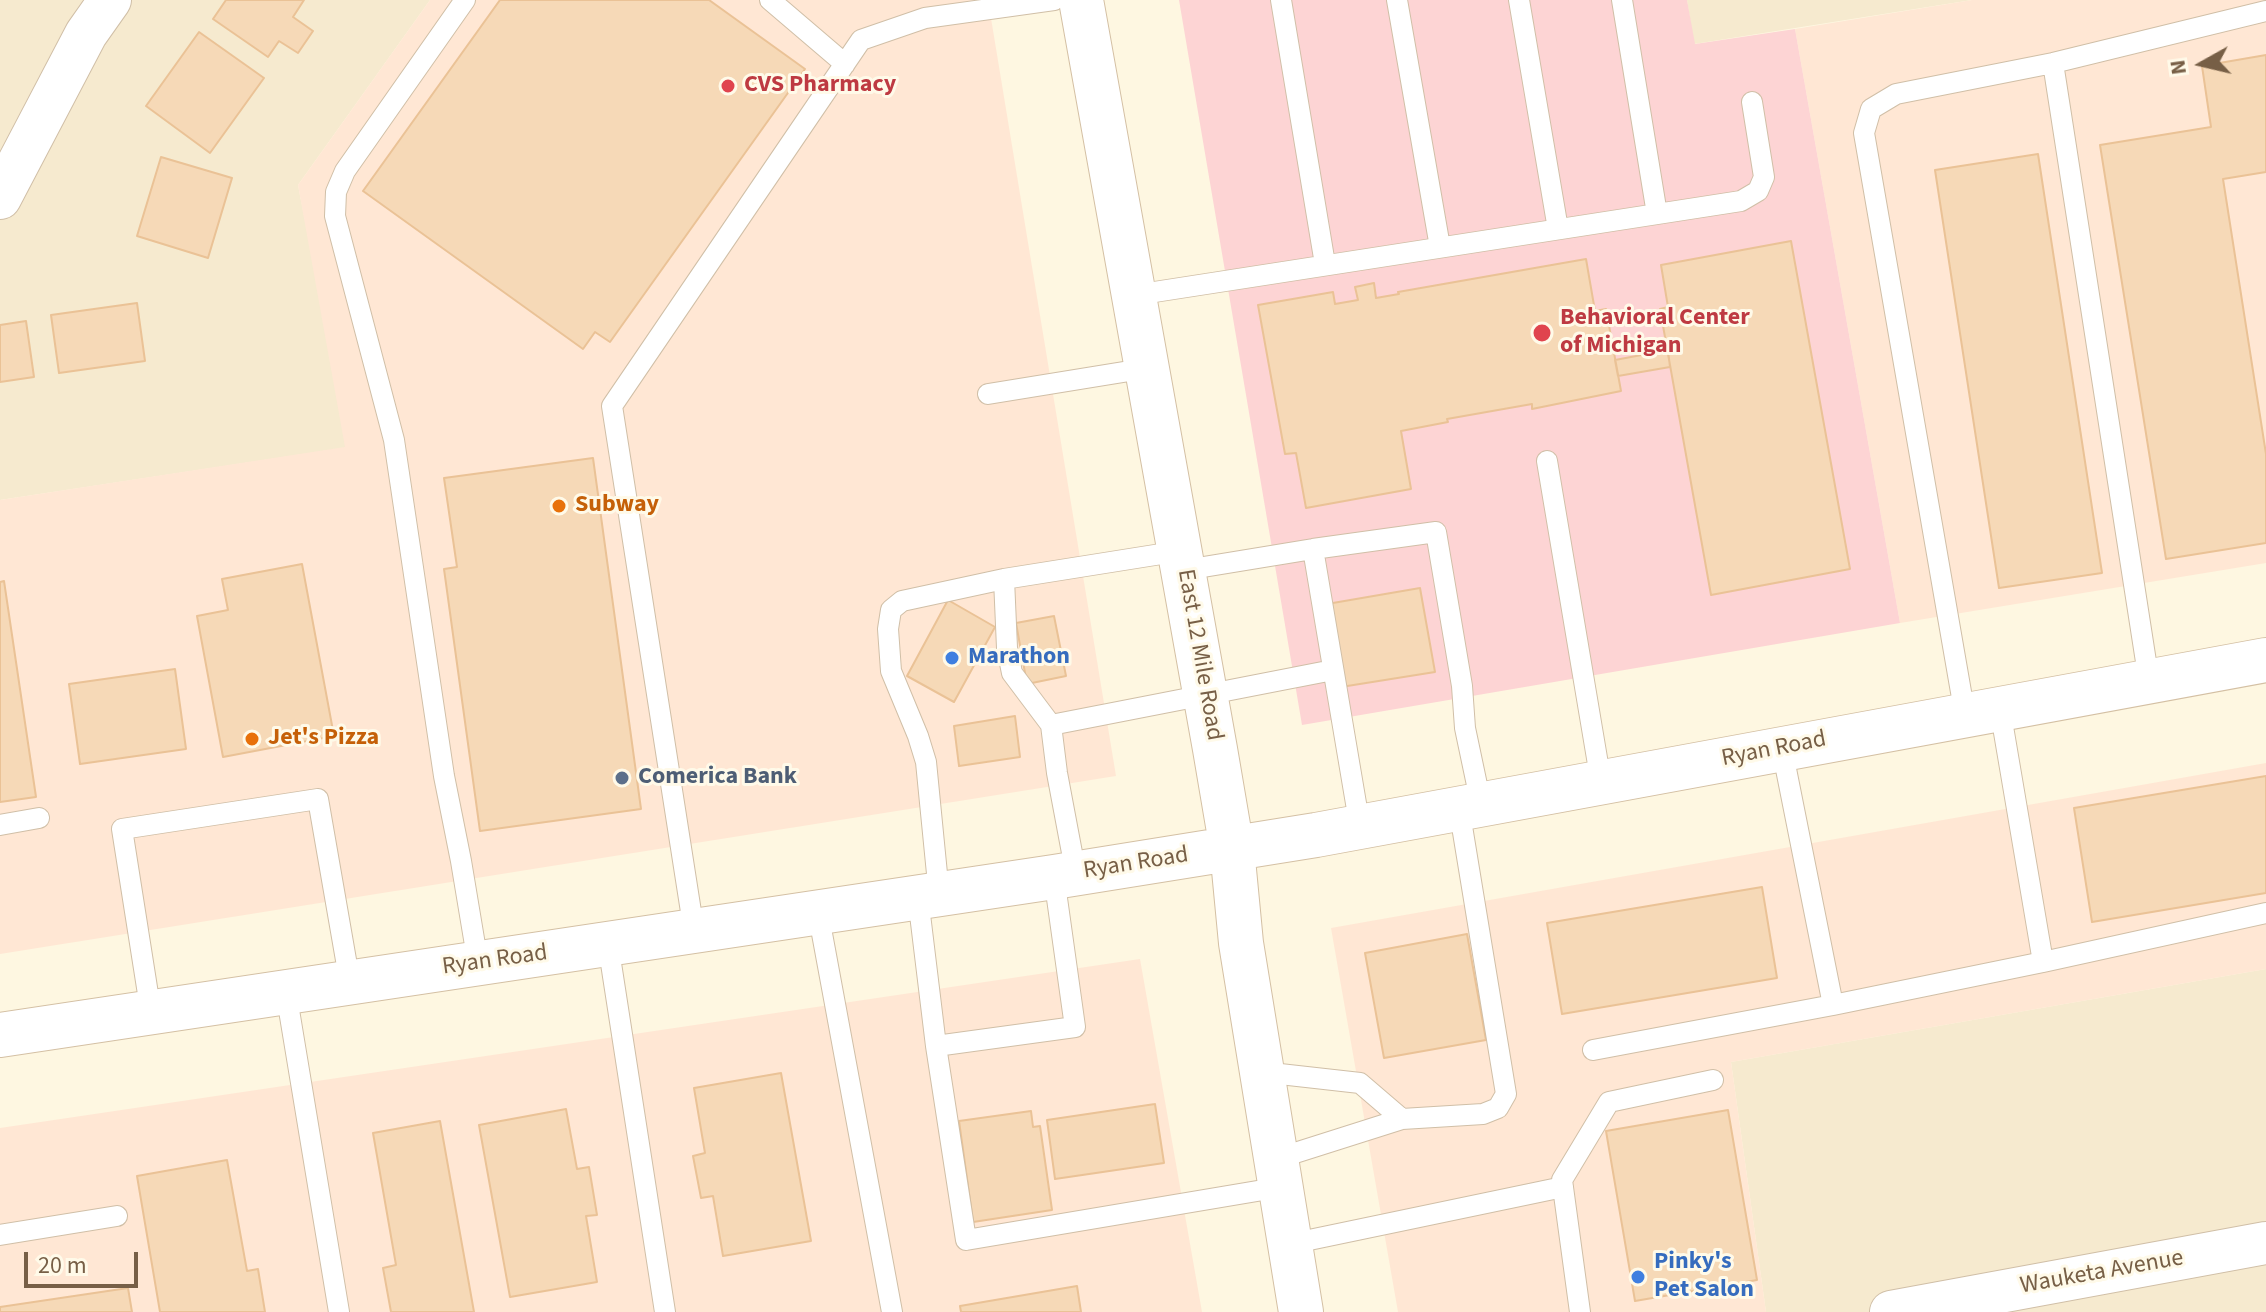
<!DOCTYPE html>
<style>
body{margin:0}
#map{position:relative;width:2266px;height:1312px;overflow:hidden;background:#fef7e1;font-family:"Source Sans 3",sans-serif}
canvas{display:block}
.north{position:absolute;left:2162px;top:24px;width:80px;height:80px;-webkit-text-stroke:6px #fffae9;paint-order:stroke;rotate:262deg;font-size:22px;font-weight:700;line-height:32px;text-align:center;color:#775f46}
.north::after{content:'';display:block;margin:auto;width:28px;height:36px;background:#775f46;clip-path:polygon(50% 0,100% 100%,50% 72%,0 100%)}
.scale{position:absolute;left:24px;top:1252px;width:114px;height:36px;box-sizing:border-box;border:4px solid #775f46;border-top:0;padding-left:10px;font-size:24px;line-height:28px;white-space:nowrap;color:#775f46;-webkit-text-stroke:6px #fffae9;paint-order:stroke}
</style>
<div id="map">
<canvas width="2266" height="1312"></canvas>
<div class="north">N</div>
<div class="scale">20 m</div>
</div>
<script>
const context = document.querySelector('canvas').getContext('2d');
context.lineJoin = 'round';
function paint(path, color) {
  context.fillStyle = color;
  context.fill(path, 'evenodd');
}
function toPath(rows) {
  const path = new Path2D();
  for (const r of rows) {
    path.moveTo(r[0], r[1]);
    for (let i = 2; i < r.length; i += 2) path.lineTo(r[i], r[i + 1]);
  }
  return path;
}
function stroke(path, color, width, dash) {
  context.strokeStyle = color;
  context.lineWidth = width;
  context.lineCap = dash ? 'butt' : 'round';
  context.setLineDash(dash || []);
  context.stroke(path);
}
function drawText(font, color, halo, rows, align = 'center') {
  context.font = font + ' "Source Sans 3",sans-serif';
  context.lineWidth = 6;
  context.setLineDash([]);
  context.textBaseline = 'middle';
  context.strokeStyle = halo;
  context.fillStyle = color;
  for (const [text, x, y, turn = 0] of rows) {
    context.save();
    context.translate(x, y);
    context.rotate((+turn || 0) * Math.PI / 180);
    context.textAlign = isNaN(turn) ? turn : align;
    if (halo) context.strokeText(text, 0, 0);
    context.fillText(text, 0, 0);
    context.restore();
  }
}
paint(toPath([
 [0,0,430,0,298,185,350,447,0,500],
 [1687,0,1972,0,1694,44],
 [2266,969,2266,1312,1766,1312,1731,1062]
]), '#f6eacf');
paint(toPath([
 [430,0,988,0,1116,776,0,954,0,500,345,447,298,185],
 [1972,0,2266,0,2266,563,1900,623,1795,29],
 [2266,763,2266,969,1731,1062,1766,1312,1398,1312,1331,928],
 [1140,959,1202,1312,0,1312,0,1128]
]), '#ffe7d4');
paint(toPath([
 [1179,0,1687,0,1695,44,1795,29,1900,623,1302,725]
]), '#fdd4d4');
const building = toPath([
 [226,0,304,0,293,17,313,31,298,53,279,41,268,57,213,19,226,0],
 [500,0,709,0,805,69,610,342,595,332,583,349,363,191,500,0],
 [199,32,264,78,210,153,146,106,199,32],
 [2266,55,2266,172,2223,179,2266,454,2266,543,2166,559,2100,145,2211,127,2202,66,2266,55],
 [2038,154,2102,573,1999,588,1935,170,2038,154],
 [161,157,232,178,208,258,137,236,161,157],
 [1791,241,1850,569,1711,595,1660,309,1668,307,1661,265,1791,241],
 [1586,259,1595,311,1606,309,1621,391,1532,409,1532,404,1447,419,1448,422,1401,431,1411,489,1306,508,1296,453,1285,454,1258,305,1333,292,1335,304,1358,300,1355,287,1374,283,1376,298,1399,294,1398,292,1586,259],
 [137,303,145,361,59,373,51,315,137,303],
 [26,321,34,377,0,382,0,325,26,321],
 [1668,350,1670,367,1618,376,1615,360,1668,350],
 [593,458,641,809,480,831,444,569,457,567,444,478,593,458],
 [302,564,334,736,223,757,197,616,228,610,222,579,302,564],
 [4,581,36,797,0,802,0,582,4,581],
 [1420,588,1435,672,1341,687,1327,604,1420,588],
 [948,600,995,627,954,702,907,676,948,600],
 [1054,616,1066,676,1027,684,1016,623,1054,616],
 [175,669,186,749,80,764,69,684,175,669],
 [1015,716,1020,757,959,766,954,726,1015,716],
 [2266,776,2266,893,2092,922,2074,808,2266,776],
 [1762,887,1777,978,1562,1014,1547,923,1762,887],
 [1467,934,1486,1040,1384,1058,1365,953,1467,934],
 [781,1073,811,1241,723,1256,713,1196,701,1198,693,1156,705,1153,694,1088,781,1073],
 [1155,1104,1164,1163,1055,1179,1047,1120,1155,1104],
 [566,1109,577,1169,589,1167,597,1215,586,1216,597,1282,510,1297,479,1125,566,1109],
 [1728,1110,1757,1280,1635,1301,1606,1131,1728,1110],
 [1031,1111,1033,1127,1040,1126,1052,1210,973,1222,959,1121,1031,1111],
 [440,1121,474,1312,391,1312,383,1268,396,1265,373,1133,440,1121],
 [227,1160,247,1271,258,1269,265,1312,160,1312,137,1176,227,1160],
 [1077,1286,1081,1312,961,1312,960,1306,1077,1286],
 [128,1288,132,1312,0,1312,0,1307,128,1288]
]);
paint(building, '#f6d9b7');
stroke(building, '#eac296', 2);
const service = toPath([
 [465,0,345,171,336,192,335,216,394,440,444,776,461,861,478,963],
 [770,0,845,64],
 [1281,0,1325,264],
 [1397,0,1440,247],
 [1519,0,1558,229],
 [1622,0,1657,214],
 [2053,63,2149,681],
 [1135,295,1741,201,1758,191,1764,177,1752,102],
 [988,394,1148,368],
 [1547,461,1601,782],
 [1185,570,1313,549],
 [1004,579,1007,648,1012,673,1051,725,1057,773,1076,874],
 [1965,715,1864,133,1871,109,1896,94,2053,63,2266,11],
 [1051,725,1333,670],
 [1782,749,1833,1005,2043,962,2000,709],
 [0,825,39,818],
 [1360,827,1313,549,1436,532,1462,686,1465,728,1481,804],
 [939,894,926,762,918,736,891,671,888,629,891,610,902,601,1004,579,1180,551],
 [918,898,936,1046,966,1240,1281,1187],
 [818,912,892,1312],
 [694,931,612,406,861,40,925,18,1054,0],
 [608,944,665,1312],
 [2043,962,2266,913],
 [286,992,339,1312],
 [151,1013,122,829,318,799,350,983],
 [936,1046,1075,1027,1054,877],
 [1593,1050,1833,1005],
 [1262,1072,1360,1083,1402,1119],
 [1276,1159,1402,1119,1483,1114,1498,1108,1506,1094,1459,808],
 [0,1235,117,1216],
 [1290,1244,1563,1187],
 [1580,1312,1562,1180,1609,1102,1713,1080]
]);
const minor = toPath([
 [0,198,86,34,110,0],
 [1891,1312,2266,1243]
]);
const secondary = toPath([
 [1081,0,1215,749,1232,849,1241,943,1301,1312],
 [0,1035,1054,877,1316,835,2266,660]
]);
stroke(service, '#d0bfa7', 22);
stroke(minor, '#d0bfa7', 44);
stroke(secondary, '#d4c0a4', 46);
stroke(service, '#fff', 20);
stroke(minor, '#fff', 42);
stroke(secondary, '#fff', 44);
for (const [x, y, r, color] of [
 [728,86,8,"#e0444e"],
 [1542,333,10,"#e0444e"],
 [559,506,8,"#e8710a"],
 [952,658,8,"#3f7fe0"],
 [252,739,8,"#e8710a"],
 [622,778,8,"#5c6f8a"],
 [1638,1277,8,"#3f7fe0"]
]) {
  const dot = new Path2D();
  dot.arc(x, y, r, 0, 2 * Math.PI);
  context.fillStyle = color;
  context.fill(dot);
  stroke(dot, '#fffae9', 3);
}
drawText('bold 24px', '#be3a42', '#fffae9', [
 ["CVS Pharmacy",744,86],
 ["Behavioral Center",1560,319],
 ["of Michigan",1560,347]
], 'left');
drawText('bold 24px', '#c56008', '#fffae9', [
 ["Subway",575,506],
 ["Jet's Pizza",268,739]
], 'left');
drawText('24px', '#775f46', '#fffae9', [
 ["East 12 Mile Road",1199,655,80],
 ["Ryan Road",1774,750,-11],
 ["Ryan Road",1136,864,-9],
 ["Ryan Road",495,961,-8],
 ["Wauketa Avenue",2102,1273,-10]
]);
drawText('bold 24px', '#366cbe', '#fffae9', [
 ["Marathon",968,658],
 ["Pinky's",1654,1263],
 ["Pet Salon",1654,1291]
], 'left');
drawText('bold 24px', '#4e5e75', '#fffae9', [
 ["Comerica Bank",638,778]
], 'left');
</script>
